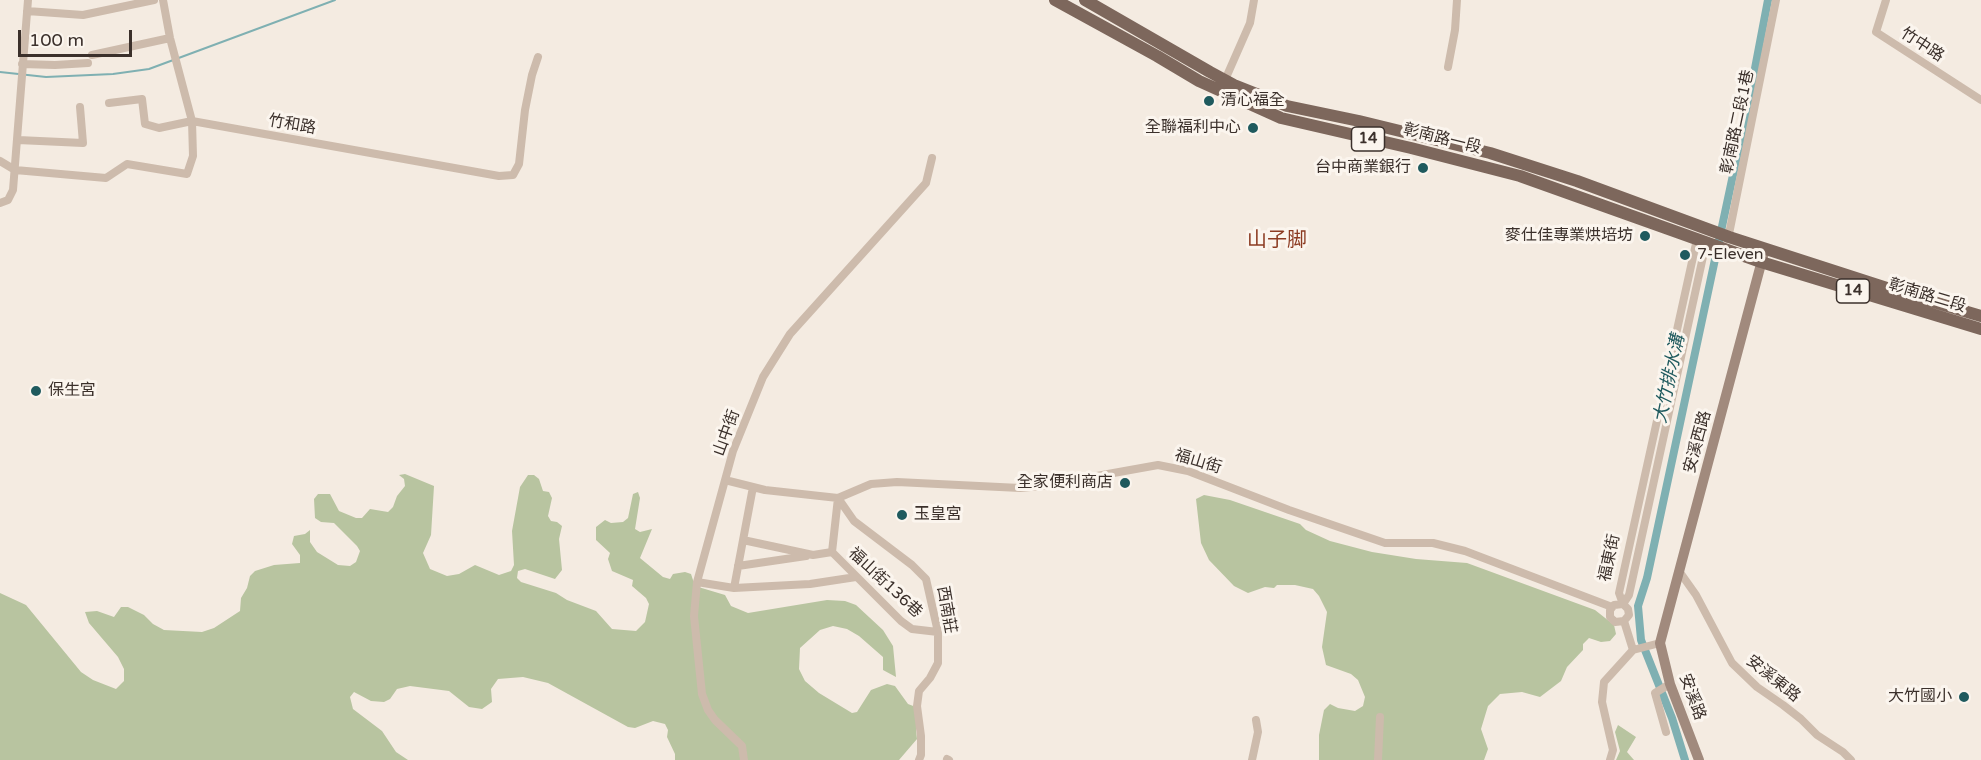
<!DOCTYPE html>
<meta charset="utf-8">
<style>
body{margin:0}
#map{position:relative;width:1981px;height:760px;overflow:hidden;background:#f4ebe1;font-family:"Varela Round",sans-serif}
canvas{display:block}
.scale{position:absolute;left:18px;top:30px;width:114px;height:27px;box-sizing:border-box;border:3px solid #3b302b;border-top:0;padding-left:8px;font-size:18px;line-height:21px;white-space:nowrap;color:#3b302b;-webkit-text-stroke:4px #fbf5ee;paint-order:stroke}
</style>
<div id="map">
<canvas width="1981" height="760"></canvas>
<div class="scale">100 m</div>
</div>
<script>
const context = document.querySelector('canvas').getContext('2d');
context.lineJoin = 'round';
function paint(path, color) {
  context.fillStyle = color;
  context.fill(path, 'evenodd');
}
function toPath(rows) {
  const path = new Path2D();
  for (const r of rows) {
    path.moveTo(r[0], r[1]);
    for (let i = 2; i < r.length; i += 2) path.lineTo(r[i], r[i + 1]);
  }
  return path;
}
function stroke(path, color, width, dash) {
  context.strokeStyle = color;
  context.lineWidth = width;
  context.lineCap = dash ? 'butt' : 'round';
  context.setLineDash(dash || []);
  context.stroke(path);
}
function drawText(font, color, halo, rows, align = 'center') {
  context.font = font + ' "Varela Round","Noto Sans TC",sans-serif';
  context.lineWidth = 6;
  context.setLineDash([]);
  context.textBaseline = 'middle';
  context.strokeStyle = halo;
  context.fillStyle = color;
  for (const [text, x, y, turn = 0] of rows) {
    context.save();
    context.translate(x, y);
    context.rotate((+turn || 0) * Math.PI / 180);
    context.textAlign = isNaN(turn) ? turn : align;
    if (halo) context.strokeText(text, 0, 0);
    context.fillText(text, 0, 0);
    context.restore();
  }
}
paint(toPath([
 [405,474,434,486,431,535,423,553,430,569,447,576,459,574,475,565,499,575,511,571,514,565,512,531,520,487,528,475,534,475,539,479,543,491,549,492,552,498,548,516,551,521,557,522,562,526,559,539,562,570,555,579,525,569,518,571,517,578,521,582,556,593,567,600,596,611,612,629,636,631,645,622,649,604,646,598,632,586,633,580,612,571,608,559,610,553,596,540,596,527,605,520,611,523,623,522,628,518,633,494,638,492,640,498,635,529,640,532,652,529,640,558,663,577,670,579,673,574,685,572,691,574,695,586,725,595,731,606,748,613,827,600,845,601,856,605,883,630,893,646,896,677,883,670,883,657,859,636,847,629,833,626,820,630,800,648,799,669,805,681,819,693,852,713,857,712,871,690,887,684,895,686,908,704,921,709,916,730,917,739,899,760,675,760,675,754,667,737,668,730,665,724,653,721,635,728,628,727,548,683,523,677,498,679,491,689,492,702,482,709,469,707,449,691,410,686,397,689,390,699,384,702,371,701,354,692,350,697,353,709,382,731,396,752,408,760,0,760,0,593,26,605,81,672,93,680,116,689,124,681,124,669,118,657,89,623,85,612,97,611,114,617,121,607,128,607,144,615,153,624,164,630,202,632,214,628,240,611,241,598,247,588,250,576,255,571,274,565,300,563,300,555,292,544,294,536,305,534,310,530,310,542,317,552,338,565,350,566,356,562,360,551,357,546,334,523,321,522,315,518,314,499,318,494,330,494,339,511,356,518,362,518,370,509,388,512,393,507,397,496,405,486,404,479,399,475],
 [1204,495,1230,500,1300,524,1306,530,1330,541,1372,552,1416,559,1467,563,1595,610,1614,625,1616,634,1610,641,1601,642,1589,638,1583,644,1583,650,1567,667,1561,681,1540,697,1522,692,1500,694,1488,706,1481,729,1488,749,1484,760,1319,760,1319,735,1324,710,1330,704,1338,708,1355,711,1363,706,1365,697,1358,680,1351,674,1326,665,1322,647,1327,612,1319,596,1313,589,1295,585,1277,585,1274,588,1265,587,1248,593,1234,586,1209,560,1201,543,1196,499],
 [1618,725,1636,737,1627,752,1634,760,1616,760,1620,751,1615,732]
]), '#b8c4a0');
stroke(toPath([
 [0,72,46,77,113,74,149,69,335,0]
]), '#7fb0b2', 2);
stroke(toPath([
 [1685,760,1672,718,1641,640,1638,606,1647,578,1749,100,1768,0]
]), '#7fb0b2', 8);
stroke(toPath([
 [1886,0,1876,32,1981,100],
 [27,11,83,15,154,0],
 [92,55,170,38],
 [22,64,55,65,88,63],
 [1448,67,1455,30,1457,0],
 [1225,80,1250,23,1254,0],
 [109,103,142,99,145,124,159,128,192,121,170,38,163,0],
 [18,140,83,143,80,107],
 [0,161,15,170,106,178,127,164,187,174,193,156,192,121,499,176,513,175,519,164,525,110,532,75,538,57],
 [0,203,8,200,13,190,28,0],
 [1728,239,1776,0],
 [725,480,765,490,838,498,871,484,897,482,1020,488,1041,486,1158,465,1188,471,1289,510,1385,543,1433,543,1465,551,1612,607],
 [838,498,854,521,912,565,926,579,938,632,938,663,930,678,919,691,917,706,921,736,921,755,919,760],
 [743,540,813,555,832,552],
 [832,552,901,621,912,629,938,632],
 [832,552,838,498],
 [738,566,806,556],
 [1679,571,1696,595,1732,663,1757,687,1783,705,1801,719,1817,735,1843,752,1851,760],
 [697,582,734,588,810,584,856,577],
 [734,588,753,487],
 [1623,604,1619,593,1697,239],
 [1623,604,1629,595,1706,243],
 [1624,621,1615,622,1610,617,1610,610,1614,605,1623,604,1628,609,1629,615,1624,621,1633,650],
 [1633,650,1660,643],
 [1666,732,1655,693,1670,684],
 [947,759,949,760],
 [744,760,742,746,715,720,708,710,702,694,694,616,697,582,733,451,763,377,790,334,926,183,932,158],
 [1252,760,1258,732,1256,720],
 [1378,760,1380,717],
 [1610,760,1613,750,1602,702,1604,682,1633,650]
]), '#cdbbac', 8);
stroke(toPath([
 [1699,760,1670,684,1660,643,1765,249]
]), '#a18a7d', 10);
stroke(toPath([
 [1055,0,1157,56,1199,81,1281,118,1411,148,1520,176,1761,262,1981,329],
 [1085,0,1210,72,1234,85,1287,106,1359,121,1490,153,1577,181,1729,237,1893,290,1981,316]
]), '#7d675c', 12);
for (const [x, y, r, color] of [
 [1209,101,6,"#1f5a5e"],
 [1253,128,6,"#1f5a5e"],
 [1423,168,6,"#1f5a5e"],
 [1645,236,6,"#1f5a5e"],
 [1685,255,6,"#1f5a5e"],
 [36,391,6,"#1f5a5e"],
 [1125,483,6,"#1f5a5e"],
 [902,515,6,"#1f5a5e"],
 [1964,697,6,"#1f5a5e"]
]) {
  const dot = new Path2D();
  dot.arc(x, y, r, 0, 2 * Math.PI);
  context.fillStyle = color;
  context.fill(dot);
  stroke(dot, '#fbf5ee', 2);
}
for (const [x, y, w] of [
 [1368,139,33],
 [1853,291,33]
]) {
  const box = new Path2D();
  box.roundRect(x - w / 2, y - 12, w, 24, 4.5);
  context.fillStyle = '#fbf5ee';
  context.fill(box);
  stroke(box, '#3b302b', 1.5);
}
drawText('bold 15px', '#3b302b', null, [
 ["14",1368,139],
 ["14",1853,291]
]);
drawText('16px', '#3b302b', '#fbf5ee', [
 ["竹中路",1922,45,33],
 ["彰南路二段1巷",1738,122,-78],
 ["竹和路",292,125,10],
 ["彰南路一段",1442,139,14],
 ["彰南路二段",1927,296,17],
 ["山中街",727,433,-70],
 ["安溪西路",1698,442,-75],
 ["福山街",1198,462,17],
 ["福東街",1610,558,-78],
 ["福山街136巷",885,583,43],
 ["西南莊",946,610,80],
 ["安溪東路",1773,679,39],
 ["安溪路",1692,697,70]
]);
drawText('16px', '#3b302b', '#fbf5ee', [
 ["清心福全",1221,101,"left"],
 ["全聯福利中心",1241,128],
 ["台中商業銀行",1411,168],
 ["麥仕佳專業烘培坊",1633,236],
 ["7-Eleven",1697,255,"left"],
 ["保生宮",48,391,"left"],
 ["全家便利商店",1113,483],
 ["玉皇宮",914,515,"left"],
 ["大竹國小",1952,697]
], 'right');
drawText('italic 18px', '#1f5a5e', '#fbf5ee', [
 ["大竹排水溝",1670,379,-78]
]);
drawText('20px', '#8c3b22', '#fbf5ee', [
 ["山子脚",1277,241]
]);
</script>
